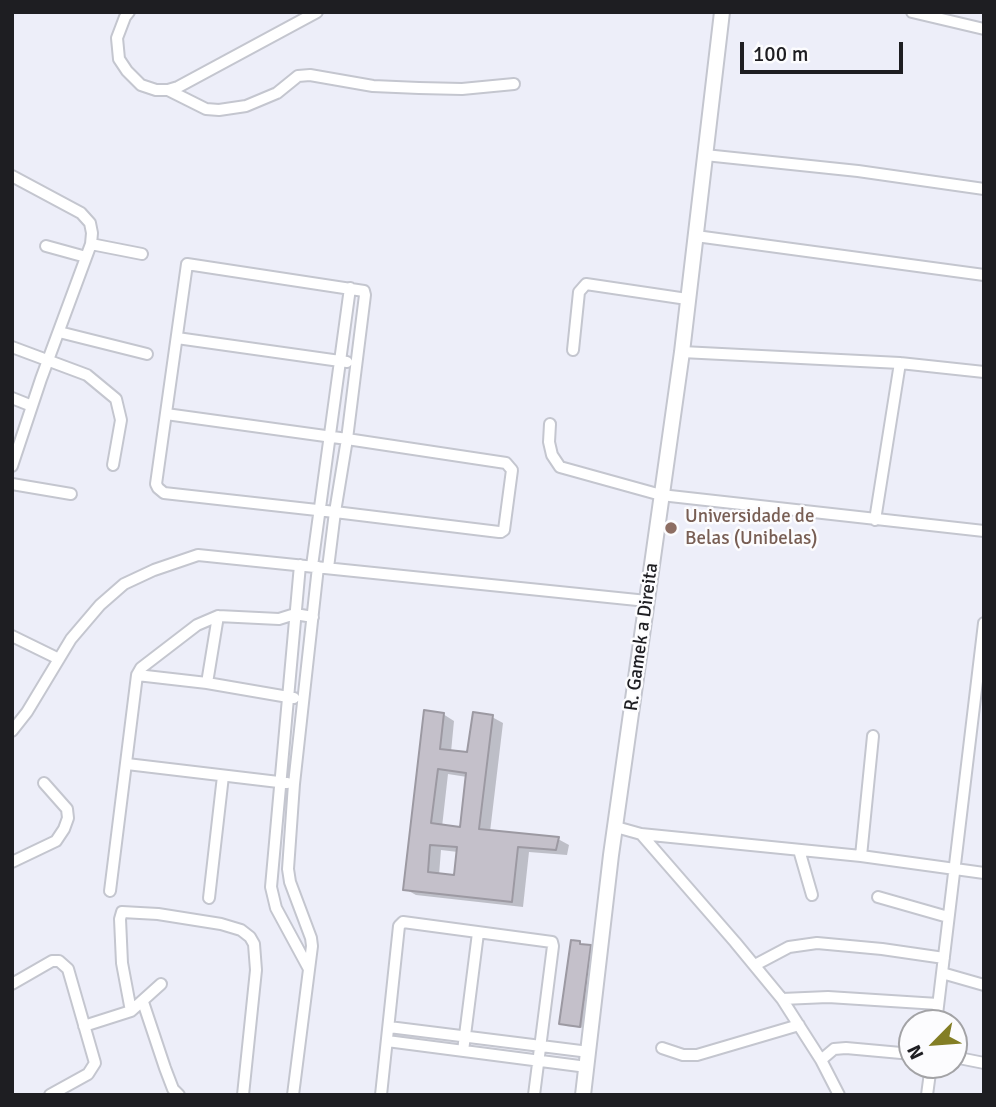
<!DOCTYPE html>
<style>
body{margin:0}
#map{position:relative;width:996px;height:1107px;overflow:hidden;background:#edeef9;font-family:Signika,sans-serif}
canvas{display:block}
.frame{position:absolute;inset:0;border:14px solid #1e1e22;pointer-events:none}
.north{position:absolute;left:898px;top:1009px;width:70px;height:70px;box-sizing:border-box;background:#fcfcfe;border:2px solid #a3a3a6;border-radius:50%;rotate:245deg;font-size:19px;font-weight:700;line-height:28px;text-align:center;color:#1e1e22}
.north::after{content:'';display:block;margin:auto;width:24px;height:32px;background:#837e25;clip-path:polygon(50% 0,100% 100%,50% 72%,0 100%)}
.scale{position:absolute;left:740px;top:42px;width:163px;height:32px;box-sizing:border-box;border:4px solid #1e1e22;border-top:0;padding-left:9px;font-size:21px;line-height:24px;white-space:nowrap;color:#1e1e22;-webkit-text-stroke:5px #fcfcfe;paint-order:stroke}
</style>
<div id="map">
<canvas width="996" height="1107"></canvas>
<div class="frame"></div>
<div class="north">N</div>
<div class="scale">100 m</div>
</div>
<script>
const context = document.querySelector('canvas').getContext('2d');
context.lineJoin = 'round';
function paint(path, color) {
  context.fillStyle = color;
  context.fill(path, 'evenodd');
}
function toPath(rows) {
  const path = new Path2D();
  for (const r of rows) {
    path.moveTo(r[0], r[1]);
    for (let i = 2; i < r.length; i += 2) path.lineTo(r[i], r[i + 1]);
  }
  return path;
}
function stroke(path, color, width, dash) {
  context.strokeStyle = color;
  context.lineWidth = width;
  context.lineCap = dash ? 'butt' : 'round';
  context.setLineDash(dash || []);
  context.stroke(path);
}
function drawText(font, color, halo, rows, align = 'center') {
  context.font = font + ' Signika,sans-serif';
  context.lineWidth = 5;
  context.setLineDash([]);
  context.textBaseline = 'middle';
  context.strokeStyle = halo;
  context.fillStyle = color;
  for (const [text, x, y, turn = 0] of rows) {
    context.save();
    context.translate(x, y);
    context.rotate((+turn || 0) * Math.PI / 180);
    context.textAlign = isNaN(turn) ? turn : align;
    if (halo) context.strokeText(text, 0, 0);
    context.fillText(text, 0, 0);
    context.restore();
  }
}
paint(toPath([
 [443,714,454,721,451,752,469,754,492,717,503,723,490,832,558,839,569,845,567,855,529,852,523,907,416,895,405,889],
 [448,774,467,777,461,829,442,827],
 [441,850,458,852,456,877,439,875],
 [579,943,595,950,585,1028,566,1026,561,1023]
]), '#0003');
const building = toPath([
 [424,710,444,713,440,749,467,752,473,712,493,715,479,829,559,837,556,850,518,847,512,902,403,890,424,710],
 [438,769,466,773,460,827,431,823,438,769],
 [430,845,457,847,454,875,428,872,430,845],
 [571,940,580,941,580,944,591,945,580,1027,559,1024,571,940]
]);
paint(building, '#c4c0ca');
stroke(building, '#9c99a2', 2);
const minor = toPath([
 [129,12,125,17,117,38,119,59,127,71,141,85,156,90,168,90,178,87,317,12],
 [912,12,984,29],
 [168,90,206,109,219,110,246,106,277,93,298,76,310,75,373,86,419,88,462,89,514,84],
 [705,155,858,171,984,189],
 [12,176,81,213,90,223,92,233,91,244,41,379,12,466],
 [696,236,984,275],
 [91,244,142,254],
 [46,246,86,257],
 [59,332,147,354],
 [177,338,347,362],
 [12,347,87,375,116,399,121,420,113,465],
 [573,350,579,292,586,284,687,299],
 [682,352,900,363,984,372],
 [12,398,32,406],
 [166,414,347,439,506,463,512,470,504,530,501,532,499,532,335,512,164,493,158,488,156,484,187,264,364,291,365,295,347,439,335,512,328,568],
 [550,424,549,442,552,455,560,467,661,495,984,531],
 [12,484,71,494],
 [875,520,900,363],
 [300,565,271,887,276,908,309,969],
 [312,566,350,288],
 [12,636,59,659],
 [137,675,207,683,294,698],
 [207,683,218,616],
 [12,731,27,712,71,639,100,605,124,584,154,570,198,555,647,601],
 [127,764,287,783],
 [616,827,641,834,861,856,984,873],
 [641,834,735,942,782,999,821,1060,839,1095],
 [799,850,812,895],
 [861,856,873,736],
 [12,862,56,841,64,829,68,818,67,809,44,783],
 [110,891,137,675,141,668,197,625,218,616,279,619,295,614,313,617],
 [878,897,948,917],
 [209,898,223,776],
 [755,965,789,947,817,943,882,949,944,958],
 [942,973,984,985],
 [12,984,52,961,59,961,68,969,95,1063,88,1074,50,1095],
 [782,999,828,997,938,1004],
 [143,1002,165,1068,173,1089,179,1095],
 [131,1011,122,963,120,919,122,912,158,914,221,924,241,930,250,937,254,944,256,970,243,1095],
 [936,1023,984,623],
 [84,1026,131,1011,161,984],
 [389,1027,589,1052],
 [387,1041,587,1067],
 [662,1048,683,1055,697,1055,799,1025],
 [463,1051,478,933],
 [954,1057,984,1063],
 [821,1060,834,1049,846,1048,912,1054],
 [293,1095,312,946,311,938,290,882,288,869,294,784,318,567],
 [381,1095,399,926,403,922,552,942,553,946,534,1095],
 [927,1095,931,1065]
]);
const secondary = toPath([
 [583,1095,611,855,682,352,722,12]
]);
stroke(minor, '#c4c6cf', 14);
stroke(secondary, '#c4c6cf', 18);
stroke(minor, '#fff', 10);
stroke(secondary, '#fff', 14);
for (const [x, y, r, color] of [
 [671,528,7,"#8d6e63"]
]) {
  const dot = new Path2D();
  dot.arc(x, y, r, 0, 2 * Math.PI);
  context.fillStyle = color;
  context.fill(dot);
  stroke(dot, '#fcfcfe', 2.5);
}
drawText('19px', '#785e54', '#fcfcfe', [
 ["Universidade de",685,517],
 ["Belas (Unibelas)",685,539]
], 'left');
drawText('19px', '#1e1e22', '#fcfcfe', [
 ["R. Gamek a Direita",642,637,-82]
]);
</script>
